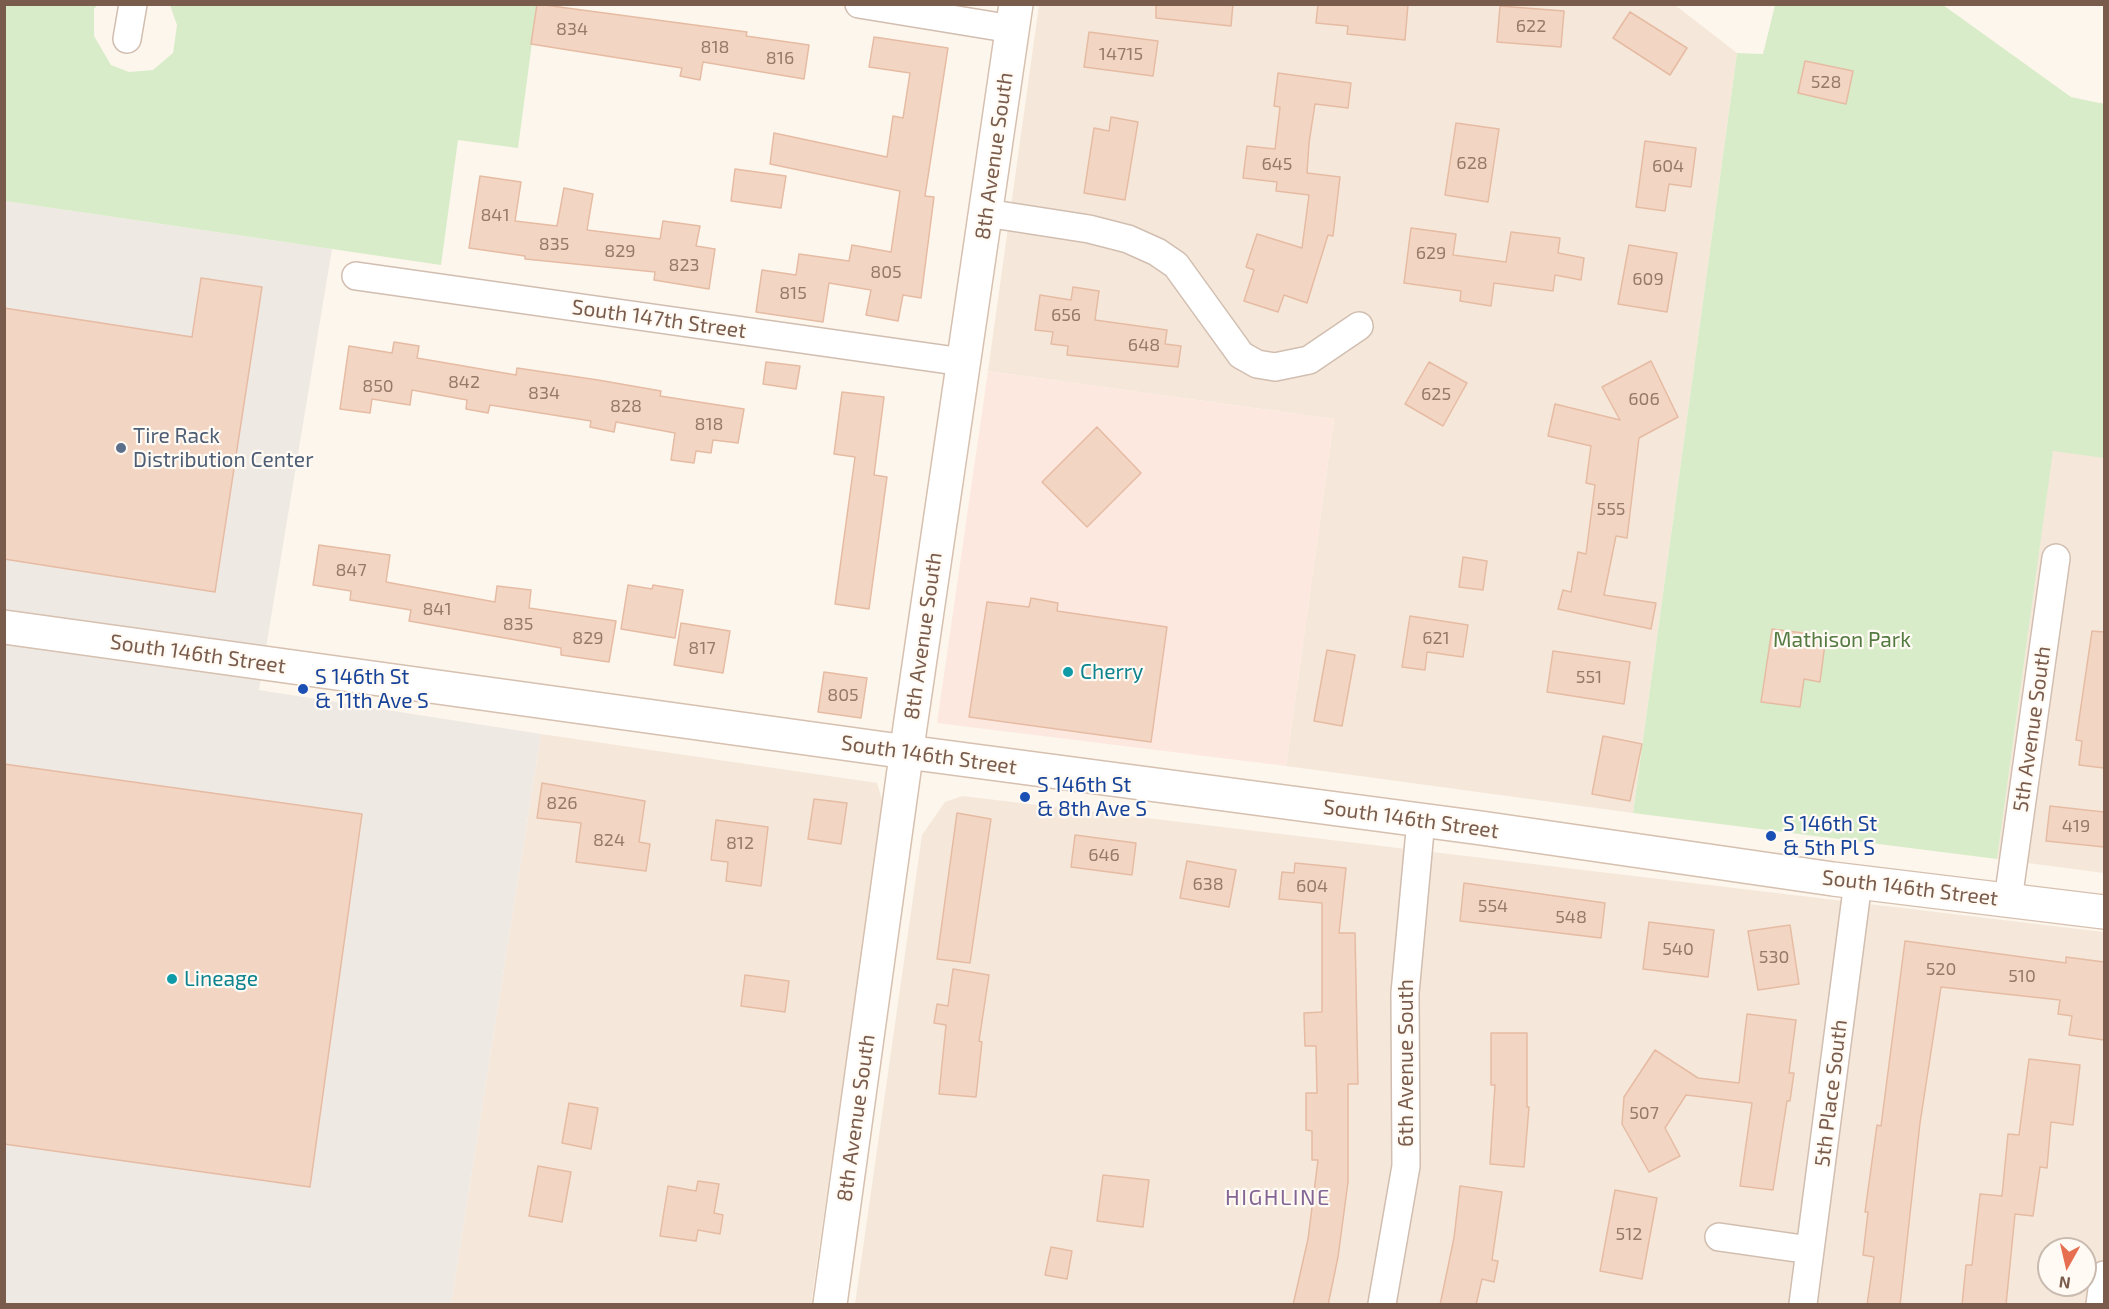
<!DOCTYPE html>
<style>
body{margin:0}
#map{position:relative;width:2109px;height:1309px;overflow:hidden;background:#fdf6ec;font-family:"Exo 2",sans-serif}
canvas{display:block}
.frame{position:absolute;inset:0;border:6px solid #7a5c4d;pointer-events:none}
.north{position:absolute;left:2037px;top:1237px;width:60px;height:60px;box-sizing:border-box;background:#fffaf3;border:2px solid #cabbb1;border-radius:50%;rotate:188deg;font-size:16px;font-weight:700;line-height:24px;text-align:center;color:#7a5c4d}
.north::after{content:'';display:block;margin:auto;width:21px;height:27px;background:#e76f51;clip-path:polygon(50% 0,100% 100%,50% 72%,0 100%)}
</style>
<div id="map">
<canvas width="2109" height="1309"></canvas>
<div class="frame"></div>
<div class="north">N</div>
</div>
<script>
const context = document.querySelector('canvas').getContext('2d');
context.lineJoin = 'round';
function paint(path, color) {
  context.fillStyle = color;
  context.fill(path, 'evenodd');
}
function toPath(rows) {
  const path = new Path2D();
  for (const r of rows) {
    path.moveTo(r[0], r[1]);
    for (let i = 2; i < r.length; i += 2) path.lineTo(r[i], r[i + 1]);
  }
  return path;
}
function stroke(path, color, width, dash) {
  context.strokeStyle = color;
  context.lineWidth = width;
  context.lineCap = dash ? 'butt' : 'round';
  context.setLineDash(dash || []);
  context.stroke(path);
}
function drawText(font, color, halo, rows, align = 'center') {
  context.font = font + ' "Exo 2",sans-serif';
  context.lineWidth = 4.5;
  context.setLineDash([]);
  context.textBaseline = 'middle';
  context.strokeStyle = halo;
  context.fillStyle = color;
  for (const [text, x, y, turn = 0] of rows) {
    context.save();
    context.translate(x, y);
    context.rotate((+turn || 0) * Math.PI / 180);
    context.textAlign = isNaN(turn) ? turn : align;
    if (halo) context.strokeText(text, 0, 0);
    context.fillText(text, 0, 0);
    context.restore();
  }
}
paint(toPath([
 [1039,5,1675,5,1737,53,1633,813,1286,766,1334,419,988,371],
 [2100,102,2104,104,2104,873,1997,859],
 [541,734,877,783,883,803,811,1304,451,1304],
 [962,796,2104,932,2104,1304,855,1304,922,835,945,802],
 [2049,1249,2085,1249,2085,1285,2049,1285]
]), '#f5e8da');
paint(toPath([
 [988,371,1334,419,1286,766,937,723]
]), '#fde8e0');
paint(toPath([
 [5,201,332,249,259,690,541,734,451,1304,5,1304]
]), '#efe9e4');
paint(toPath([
 [5,5,97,5,94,9,94,36,111,65,129,72,153,70,173,53,177,25,170,5,537,5,518,148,458,140,441,265,5,201],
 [1775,5,1943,5,2071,97,2104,104,2104,458,2053,451,1997,859,1633,813,1737,53,1763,54]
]), '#d8ecc9');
const building = toPath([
 [537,4,747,32,746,36,809,45,804,79,703,62,700,80,680,76,682,68,531,44,537,4],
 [1156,4,1233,4,1231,26,1156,18,1156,4],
 [1318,4,1408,4,1405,40,1347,34,1348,26,1316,23,1318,4],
 [1500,6,1564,11,1561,47,1497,42,1500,6],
 [1630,12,1687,48,1670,75,1613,38,1630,12],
 [1089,32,1158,41,1153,76,1084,67,1089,32],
 [874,37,948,48,925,196,934,197,921,298,903,295,898,321,866,315,871,290,829,283,823,322,756,312,762,270,796,275,799,254,849,261,852,245,891,252,900,191,770,164,774,133,887,157,893,116,903,118,910,73,869,67,874,37],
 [1805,61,1853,71,1846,104,1798,93,1805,61],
 [1278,73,1351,83,1348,108,1315,104,1309,143,1307,173,1340,177,1333,236,1328,235,1307,303,1284,295,1278,312,1244,301,1254,270,1246,267,1257,234,1302,248,1309,195,1276,191,1277,182,1243,178,1247,146,1275,149,1280,107,1274,106,1278,73],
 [1111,117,1138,122,1125,200,1084,193,1094,128,1109,131,1111,117],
 [1456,123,1499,129,1488,202,1445,195,1456,123],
 [1645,141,1696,148,1691,187,1669,184,1665,211,1636,207,1645,141],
 [735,169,786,176,781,208,731,201,735,169],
 [480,176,521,182,515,221,557,226,564,188,593,194,587,230,660,239,663,221,700,226,696,246,715,249,709,289,654,280,655,272,525,259,525,256,469,248,480,176],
 [1411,228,1456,234,1453,255,1506,262,1511,232,1560,238,1558,253,1584,258,1581,280,1555,275,1553,291,1494,283,1491,306,1460,301,1461,291,1404,283,1411,228],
 [1629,245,1677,253,1667,312,1618,304,1629,245],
 [201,278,262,287,215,592,4,559,4,308,192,337,201,278],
 [1073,287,1099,291,1095,320,1167,330,1165,344,1181,346,1178,367,1067,355,1068,346,1051,344,1053,332,1035,330,1040,295,1071,300,1073,287],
 [394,342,419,346,417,358,516,375,517,368,598,380,661,391,660,396,744,409,738,443,713,440,711,453,696,451,694,463,671,460,675,433,616,422,614,432,590,427,591,421,490,405,488,413,466,409,467,400,412,390,410,405,372,399,370,413,340,409,349,346,392,353,394,342],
 [1651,361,1678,417,1639,438,1627,538,1616,536,1604,595,1656,603,1651,629,1558,609,1563,590,1571,592,1578,552,1586,554,1595,485,1586,483,1591,446,1548,436,1555,404,1620,420,1602,387,1651,361],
 [766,362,800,366,796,389,763,384,766,362],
 [1429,362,1467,383,1443,426,1405,404,1429,362],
 [842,392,884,397,874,475,887,477,869,609,835,604,855,457,834,454,842,392],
 [1097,427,1141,473,1087,527,1042,482,1097,427],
 [319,545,390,555,386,582,495,602,497,586,531,590,529,608,616,621,609,662,561,655,561,648,409,621,411,610,350,600,351,591,313,585,319,545],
 [1463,557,1487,561,1483,590,1459,587,1463,557],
 [628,585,652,589,653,585,683,590,675,638,621,629,628,585],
 [1031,598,1058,603,1057,611,1167,627,1151,742,969,717,987,602,1029,607,1031,598],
 [1410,616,1468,625,1463,657,1427,652,1425,670,1402,667,1410,616],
 [681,623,730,631,723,673,674,665,681,623],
 [1772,629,1826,636,1820,682,1804,679,1800,707,1761,702,1772,629],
 [2092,631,2104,632,2104,768,2079,765,2082,741,2076,740,2092,631],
 [1327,650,1355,655,1342,726,1314,721,1327,650],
 [1553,651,1630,662,1624,704,1547,692,1553,651],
 [824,672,867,678,861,718,818,712,824,672],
 [1603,736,1642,744,1630,801,1592,794,1603,736],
 [4,764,362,814,310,1187,4,1144,4,764],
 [542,783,645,801,639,842,650,844,646,871,576,862,581,823,537,818,542,783],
 [814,799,847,803,841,844,808,839,814,799],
 [2050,806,2104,812,2104,847,2046,841,2050,806],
 [957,813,991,819,970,963,937,959,957,813],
 [716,820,768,827,761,886,726,881,728,862,711,860,716,820],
 [1075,835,1136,843,1132,875,1071,867,1075,835],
 [1187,861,1236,870,1229,907,1180,898,1187,861],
 [1295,863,1346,868,1339,933,1355,933,1358,1084,1348,1084,1348,1182,1338,1257,1328,1305,1293,1305,1308,1239,1318,1160,1312,1160,1312,1131,1306,1130,1306,1093,1317,1093,1316,1046,1305,1046,1304,1013,1322,1012,1322,903,1279,899,1282,872,1294,873,1295,863],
 [1464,883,1605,903,1601,938,1460,921,1464,883],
 [1649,922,1714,930,1708,977,1643,969,1649,922],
 [1790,925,1799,984,1758,990,1748,931,1790,925],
 [1905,941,2066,963,2066,957,2104,962,2104,1040,2069,1035,2072,1016,2058,1014,2060,1000,1941,987,1920,1123,1900,1305,1867,1305,1874,1257,1863,1255,1868,1212,1865,1212,1877,1125,1881,1126,1905,941],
 [953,969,989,975,979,1041,982,1042,976,1097,939,1094,946,1025,934,1023,937,1004,948,1006,953,969],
 [745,975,789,981,785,1012,741,1006,745,975],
 [1747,1014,1796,1020,1789,1073,1794,1073,1790,1101,1787,1101,1773,1190,1740,1186,1752,1103,1686,1095,1665,1128,1680,1156,1649,1172,1622,1124,1624,1097,1655,1050,1698,1078,1739,1083,1747,1014],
 [1491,1033,1527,1033,1527,1107,1529,1107,1524,1167,1490,1164,1495,1085,1491,1085,1491,1033],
 [2029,1059,2080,1065,2073,1125,2051,1122,2047,1168,2040,1167,2033,1216,2015,1214,2006,1305,1962,1305,1966,1265,1972,1265,1980,1194,2002,1196,2008,1134,2019,1135,2029,1059],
 [569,1103,598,1108,591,1149,562,1143,569,1103],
 [538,1166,571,1172,562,1222,529,1216,538,1166],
 [1103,1175,1149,1180,1143,1227,1097,1221,1103,1175],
 [698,1181,719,1184,714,1213,723,1215,720,1234,698,1230,696,1241,660,1236,668,1186,696,1191,698,1181],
 [1460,1186,1502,1192,1492,1260,1498,1261,1494,1282,1482,1279,1476,1305,1440,1305,1454,1238,1460,1186],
 [1615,1190,1657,1198,1642,1279,1600,1271,1615,1190],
 [1051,1247,1072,1251,1067,1279,1045,1275,1051,1247]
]);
paint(building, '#f3d5c3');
stroke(building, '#e6bba3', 1.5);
const street = toPath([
 [859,4,1012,29],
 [127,39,133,4],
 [986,213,1089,229,1128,239,1157,252,1176,265,1241,355,1257,364,1275,367,1309,360,1359,326],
 [356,276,963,362],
 [2008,900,2056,558],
 [1719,1237,1810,1250],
 [1382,1304,1406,1166,1405,993,1421,820],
 [1803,1304,1858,882],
 [2100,1304,2104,1275]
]);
const secondary = toPath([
 [4,627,907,752,1481,828,1833,879,2104,912],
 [830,1304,910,727,1016,4]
]);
stroke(street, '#d1beb0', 30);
stroke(secondary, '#d6c0b0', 36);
stroke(street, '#fff', 27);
stroke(secondary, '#fff', 33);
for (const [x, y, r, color] of [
 [121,448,6,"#5c6f8a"],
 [1068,672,6,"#0f9aa8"],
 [303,689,6,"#1a4fb4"],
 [1025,797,6,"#1a4fb4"],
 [1771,836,6,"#1a4fb4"],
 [172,979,6,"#0f9aa8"]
]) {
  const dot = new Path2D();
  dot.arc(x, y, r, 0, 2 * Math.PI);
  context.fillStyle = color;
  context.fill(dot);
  stroke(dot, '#fffaf3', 2);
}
drawText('18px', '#987a6a', null, [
 ["622",1531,26],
 ["834",572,29],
 ["818",715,47],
 ["14715",1121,54],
 ["816",780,58],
 ["528",1826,82],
 ["628",1472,163],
 ["645",1277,164],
 ["604",1668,166],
 ["841",495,215],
 ["835",554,244],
 ["829",620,251],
 ["629",1431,253],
 ["823",684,265],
 ["805",886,272],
 ["609",1648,279],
 ["815",793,293],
 ["656",1066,315],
 ["648",1144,345],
 ["842",464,382],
 ["850",378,386],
 ["834",544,393],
 ["625",1436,394],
 ["606",1644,399],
 ["828",626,406],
 ["818",709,424],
 ["555",1611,509],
 ["847",351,570],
 ["841",437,609],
 ["835",518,624],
 ["829",588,638],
 ["621",1436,638],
 ["817",702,648],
 ["551",1589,677],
 ["805",843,695],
 ["826",562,803],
 ["419",2076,826],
 ["824",609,840],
 ["812",740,843],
 ["646",1104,855],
 ["638",1208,884],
 ["604",1312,886],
 ["554",1493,906],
 ["548",1571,917],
 ["540",1678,949],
 ["530",1774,957],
 ["520",1941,969],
 ["510",2022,976],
 ["507",1644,1113],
 ["512",1629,1234]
]);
drawText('21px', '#7a5c4d', '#fffaf3', [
 ["8th Avenue South",994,156,-82],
 ["South 147th Street",659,319,8],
 ["8th Avenue South",923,636,-82],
 ["South 146th Street",198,654,8],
 ["5th Avenue South",2032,729,-82],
 ["South 146th Street",929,755,8],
 ["South 146th Street",1411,819,8],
 ["South 146th Street",1910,888,7],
 ["6th Avenue South",1406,1063,-90],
 ["5th Place South",1831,1093,-83],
 ["8th Avenue South",856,1118,-82]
]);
drawText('21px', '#4e5e75', '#fffaf3', [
 ["Tire Rack",133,436],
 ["Distribution Center",133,460]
], 'left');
drawText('21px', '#537a41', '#fffaf3', [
 ["Mathison Park",1842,640]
]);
drawText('21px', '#0d838f', '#fffaf3', [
 ["Cherry",1080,672],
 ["Lineage",184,979]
], 'left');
drawText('21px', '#164399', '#fffaf3', [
 ["S 146th St",315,677],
 ["& 11th Ave S",315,701],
 ["S 146th St",1037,785],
 ["& 8th Ave S",1037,809],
 ["S 146th St",1783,824],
 ["& 5th Pl S",1783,848]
], 'left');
context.letterSpacing = '1.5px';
drawText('22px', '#846695', '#fffaf3', [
 ["HIGHLINE",1278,1198]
]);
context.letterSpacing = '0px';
</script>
